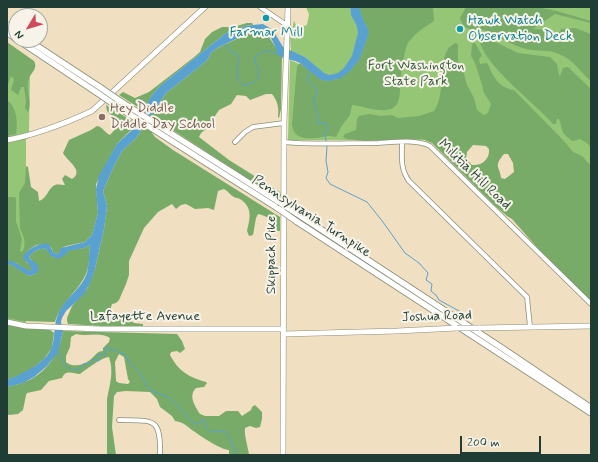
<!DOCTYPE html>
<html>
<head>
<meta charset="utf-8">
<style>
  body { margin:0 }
  #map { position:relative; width:598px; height:462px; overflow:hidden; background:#f1dfc1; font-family:Mynerve,sans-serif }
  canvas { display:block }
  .frame { position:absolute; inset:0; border:8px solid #1f3d34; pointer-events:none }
  .north { position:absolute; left:8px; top:8px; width:40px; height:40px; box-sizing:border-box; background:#f7f3e8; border:1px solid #a1aaa0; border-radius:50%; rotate:232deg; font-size:11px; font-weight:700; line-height:16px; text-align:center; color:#1f3d34 }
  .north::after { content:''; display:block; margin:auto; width:14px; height:18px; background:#d1495b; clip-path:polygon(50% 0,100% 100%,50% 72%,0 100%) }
  .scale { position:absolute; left:460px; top:436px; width:81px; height:18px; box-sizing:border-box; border:2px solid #1f3d34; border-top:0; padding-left:5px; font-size:12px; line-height:14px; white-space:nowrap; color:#1f3d34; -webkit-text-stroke:3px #f7f3e8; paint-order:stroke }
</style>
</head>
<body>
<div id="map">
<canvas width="598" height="462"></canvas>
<div class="frame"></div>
<div class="north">N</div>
<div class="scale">200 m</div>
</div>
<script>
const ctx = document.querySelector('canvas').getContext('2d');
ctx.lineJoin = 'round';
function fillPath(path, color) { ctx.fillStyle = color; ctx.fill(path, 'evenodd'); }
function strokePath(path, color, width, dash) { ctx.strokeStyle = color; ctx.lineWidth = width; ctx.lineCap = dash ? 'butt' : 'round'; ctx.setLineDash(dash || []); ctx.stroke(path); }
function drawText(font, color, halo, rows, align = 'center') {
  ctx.font = font + ' Mynerve,sans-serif'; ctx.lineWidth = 4; ctx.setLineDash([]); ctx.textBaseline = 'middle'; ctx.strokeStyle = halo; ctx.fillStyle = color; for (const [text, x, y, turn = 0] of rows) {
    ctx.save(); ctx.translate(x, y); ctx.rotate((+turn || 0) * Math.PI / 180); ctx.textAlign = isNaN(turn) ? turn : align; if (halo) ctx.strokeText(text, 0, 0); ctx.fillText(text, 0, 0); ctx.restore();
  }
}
fillPath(new Path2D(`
  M306 7H350L351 15 352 7H591V301L562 272 516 138 429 140H288L290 60 318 72H321L305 57 291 51 290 38 294 21 296 25 301 27 307 25 309 14Z
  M7 42 30 75 29 131 26 140V324L18 323 7 319Z`), '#95c676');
fillPath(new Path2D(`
  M359 7H433L434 21C425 27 412 35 407 45 405 49 402 69 401 75 399 85 403 105 391 109 377 113 365 106 352 105L350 115 341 127 336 137C334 137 332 136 330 136 328 135 325 137 323 137 310 139 293 141 292 124L297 66 300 63 321 80 329 81 337 79 350 71 359 60 368 36V29L362 17Z
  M466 7H520L524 8C536 3 577 17 591 21V23L555 14 533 29 548 30 555 35H558L561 29 575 28 591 34V81C580 72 573 59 559 54 549 49 537 52 526 49 511 45 498 36 484 30 480 29 473 31 469 29 465 28 461 22 460 18Z
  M247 23H252L253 25 246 26 226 33 160 86 152 95 144 111 119 95 123 92 135 98 149 92 193 58 200 52 205 39 212 32 222 27H233Z
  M259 31H264L267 34 282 57 281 109 279 118 278 117C279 109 278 101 272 94H266L250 100 246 96 237 95 231 104 219 110 215 116 213 124 201 133 199 137 229 160 280 192 281 195 280 198 270 193 159 121 152 133 155 137 173 150 280 217V231H275C270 220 271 217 258 214L256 218 253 235 249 236 247 231C250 219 253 207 240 199 236 197 238 199 234 197 230 195 228 191 224 189L218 191 214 210 208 208 195 209 186 204 181 205 176 209 172 204 158 212 144 228 129 261V275L126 284 119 300 116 303 112 304 108 316 111 319 125 317 134 323 143 324V327H118L68 324 67 321V318L72 306 87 289 95 269 104 229 107 206 103 191 114 166 122 151 136 138 143 128 166 93 204 63C208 60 209 57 211 53 216 47 251 32 259 31Z
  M483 36 518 53 550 57 557 64 559 75 560 76 563 68 568 67 591 89V148L587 143 580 139 573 141C559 132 564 131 559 119H557L556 124H553C535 103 483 65 479 39Z
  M7 42 34 61C38 68 32 72 29 78 25 89 33 102 28 112L25 108 26 101 24 87H21L18 95 11 90 14 79 11 76 7 87Z
  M455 43 458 44V62L462 67 467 85 474 98 477 110 484 115 488 113 491 104 483 91V88L475 63 471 56 472 44 475 43 482 55 479 59 480 64 487 63C490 67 490 71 493 75 497 83 505 89 514 90L564 141 573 152 582 156 591 166V301L541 252 512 219 507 216 493 204 432 143 422 139 365 141 347 139 343 137 345 134 356 130 357 119 359 116 369 114 381 116 392 115 398 118 419 116 434 111C446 94 438 64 448 49 450 46 453 45 455 43ZM473 145 486 146 489 149C490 159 482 166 472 165L466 159 467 152ZM504 154H508L513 163 514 172 505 179 501 178C500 166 493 167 504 154Z
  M7 100C17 107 18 123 16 134L7 136Z
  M106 105 137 124 117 144 96 184 98 213 92 235 85 242 66 246 60 249V252L57 254 53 252 51 247C38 242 34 245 25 254L26 262C30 264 33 266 32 271L29 272 17 263 7 261V197H15L16 199V221L22 239 20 251 22 252C27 246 24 236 20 229L19 193 25 183 26 167 27 166 28 167 31 187 38 192 39 201C47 199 48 188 55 185 58 184 62 185 65 185L62 179 65 175 72 179C85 171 67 161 63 153L69 140 91 130 97 126C103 127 105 133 110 135L119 125V122L107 111Z
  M90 245C89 255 90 266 85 276 77 292 60 304 55 322L22 321 7 318V266L8 265 10 264 29 276 35 274 32 260 29 258C31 252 39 248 46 249L53 257H55L70 250 84 248Z
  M7 324 29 329H49L54 333 52 348 44 359 28 372 7 380Z
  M63 331 177 334 182 341 185 349 180 353 177 351 171 352 170 355C178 371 190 378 206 382L207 383 204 387 196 388C188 396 195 406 200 414L205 416H219L226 411H238L242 416 251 410 252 407 255 405 262 412V419L260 427 256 428 250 426 245 428C244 436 248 447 249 455H229V450C220 449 202 437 195 432 187 427 186 423 175 421L172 416 160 407 157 399 150 392 126 391 117 392 114 396 112 427 116 455H107V399C110 384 114 371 109 357 102 357 87 369 80 374 73 374 66 369 62 378L49 381 41 390 27 393 26 395 23 410 18 414 9 415 7 414V387C12 385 17 385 22 383 46 375 59 354 63 331ZM76 334C87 337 100 331 110 338L109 342 103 348V351C97 351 95 356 90 360 84 365 72 368 66 362V356L70 347 71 337ZM119 354 124 357 128 379 130 382 128 384 119 383 116 381 115 362Z`), '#78ab67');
fillPath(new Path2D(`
  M350 7H359L362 17 368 29V36L359 60 350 71 341 78 329 81 321 80 300 63 295 61 283 58 277 54C278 50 274 45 272 40 270 36 267 32 263 31 256 29 216 47 211 53 209 57 208 60 204 63L166 93 143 128 136 138 122 151 114 166 103 191 107 206 104 229 95 269 90 283 84 294 66 311 62 318 61 322 63 331 58 352 47 366 34 377 23 383 7 387V380C22 374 50 362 53 343 55 332 54 321 60 310 67 297 82 288 87 273 89 264 89 255 90 245L84 248 68 251 64 256 58 259 51 256 46 249C39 248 31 252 29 258L37 264 39 270 35 274 29 276 10 264 7 266V261H12L30 271 32 269 29 264 24 260 23 256C30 248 38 243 49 244L53 252 57 254 60 252V249L61 248 85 242 92 235 98 213 96 189 99 176 117 144 133 129 152 95 160 86 226 33 246 26 253 25 263 24 273 30 283 47 305 57 324 73 329 75 338 73 344 68 352 56 358 33 357 26 351 15Z`), '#59a1d0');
strokePath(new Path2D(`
  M225 45 231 51 238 55C240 65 232 78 243 85 257 85 265 75 255 63V57C266 48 267 51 278 54
  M310 71 307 80 317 90 318 92 314 98 315 108 318 114V124L325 123 328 126 325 134 326 141
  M327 146 326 161 328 172 326 178 330 184 367 202 383 222 405 253 419 263 428 273 426 280 432 284 431 291 436 295 439 300 470 317
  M58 352C64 363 64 371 80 369L83 364 91 363 93 359 99 361 98 354 105 355 106 347H108L110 350 112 351 115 349 120 353H123C127 356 128 362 132 366 134 369 139 370 141 374 143 379 146 386 151 390 155 393 166 395 171 399L193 423 196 424 204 420 207 428 211 432 224 431 227 433 236 452 235 455`), '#59a1d0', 1);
const minor = new Path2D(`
  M260 7 288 26
  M235 142 245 132 253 127 284 123
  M284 142C315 145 347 143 378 143 394 142 416 139 430 146L591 304
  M402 142C402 156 400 169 409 181L527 297 530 327
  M119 420C153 421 161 416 160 455`);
const major = new Path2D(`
  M7 140C35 135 66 123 92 111L205 7
  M7 322 26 326 100 329H284
  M479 328 591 326
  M284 334 397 331 457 328
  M283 455 284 123 288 7`);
const highway = new Path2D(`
  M7 25 16 32
  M7 32 16 39
  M18 40 96 92
  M28 40 101 88
  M120 101 279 202
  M115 105 279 209
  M296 213 502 348 591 408
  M296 221 591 413`);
strokePath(minor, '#888e7a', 5.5);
strokePath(major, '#888e7a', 6);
strokePath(highway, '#888e7a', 7);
strokePath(minor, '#fff', 4);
strokePath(major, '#fff', 5);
strokePath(highway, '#fff', 5.5);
const majorBridge = new Path2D(`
  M457 328H479`);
const highwayBridge = new Path2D(`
  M101 88 120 101
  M96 92 115 105
  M279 202 296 213
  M279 209 296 221`);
strokePath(majorBridge, '#888e7a', 6, []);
strokePath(highwayBridge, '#888e7a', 7, []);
strokePath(majorBridge, '#fff', 5);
strokePath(highwayBridge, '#fff', 5.5);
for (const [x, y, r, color] of [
  [266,18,4,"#0f9aa8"],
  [460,29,4,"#0f9aa8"],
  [102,117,4,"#8d6e63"]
]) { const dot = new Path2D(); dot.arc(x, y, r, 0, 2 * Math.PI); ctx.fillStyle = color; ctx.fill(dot); strokePath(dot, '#f7f3e8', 1.5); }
drawText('14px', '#0d838f', '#f7f3e8', [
  ["Hawk Watch",468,21],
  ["Observation Deck",468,37],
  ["Farmar Mill",266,33,"center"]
], 'left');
drawText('14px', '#3c5f44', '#f7f3e8', [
  ["Fort Washington",416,66],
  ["State Park",416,82]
]);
drawText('14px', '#785e54', '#f7f3e8', [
  ["Hey Diddle",110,109],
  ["Diddle Day School",110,125]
], 'left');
drawText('14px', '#1f3d34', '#f7f3e8', [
  ["Militia Hill Road",474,175,44],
  ["Pennsylvania Turnpike",311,217,33],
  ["Skippack Pike",272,255,-90],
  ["Lafayette Avenue",145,317],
  ["Joshua Road",437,317,-2]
]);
</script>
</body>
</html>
